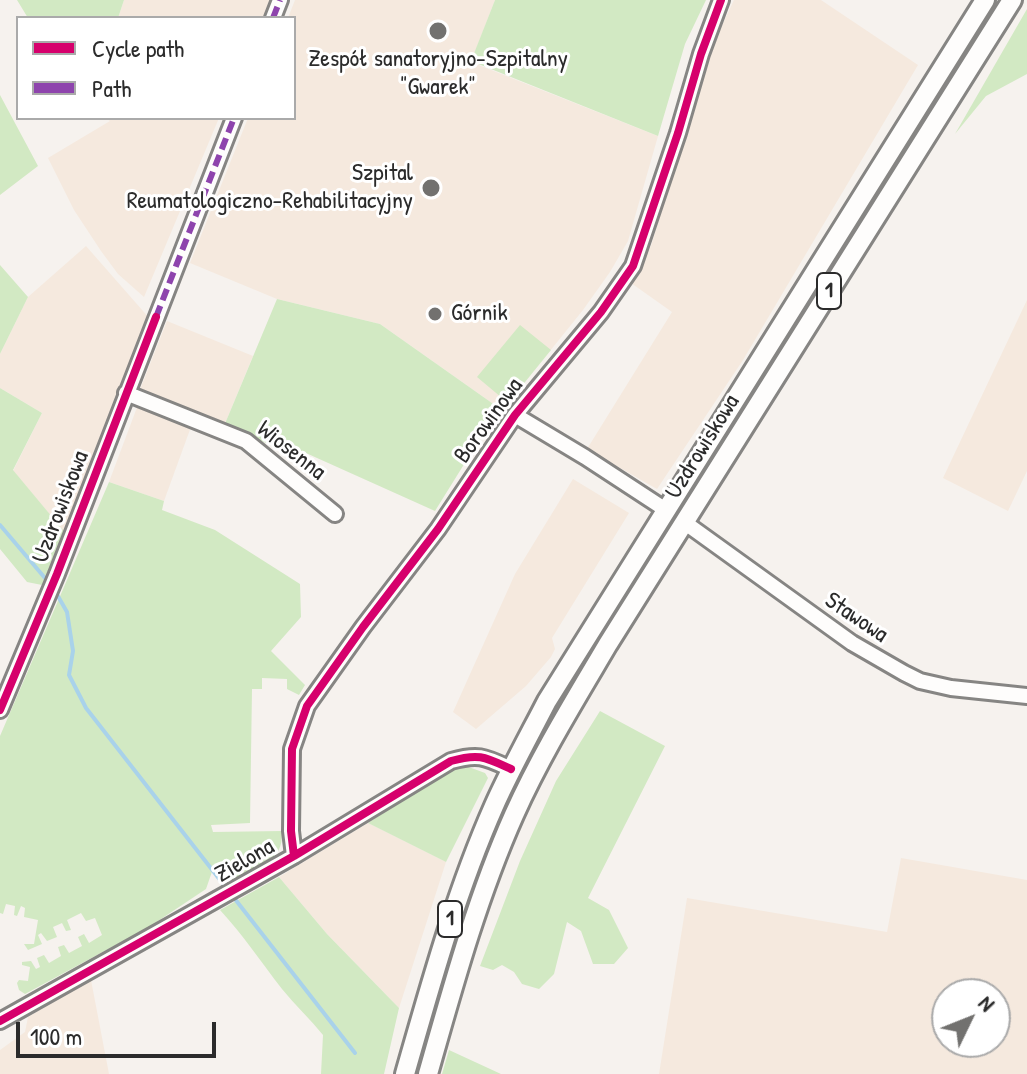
<!DOCTYPE html>
<html>
<head>
<meta charset="utf-8">
<style>
  body { margin:0 }
  #map { position:relative; width:1027px; height:1074px; overflow:hidden; background:#f6f2ee; font-family:"Patrick Hand",sans-serif }
  canvas { display:block }
  .legend { position:absolute; left:16px; top:16px; width:280px; height:104px; box-sizing:border-box; background:#fff; border:2px solid #aaa; margin:0; padding:10px 14px; list-style:none; font-size:24px; color:#2b2b2b }
  .legend li { display:flex; align-items:center; gap:16px; height:40px }
  .legend b { width:40px; border:2px solid #aaa }
  .north { position:absolute; left:931px; top:978px; width:80px; height:80px; box-sizing:border-box; background:#fff; border:2px solid #aaa; border-radius:50%; rotate:47deg; font-size:22px; font-weight:700; line-height:32px; text-align:center; color:#2b2b2b }
  .north::after { content:''; display:block; margin:auto; width:28px; height:36px; background:#72716f; clip-path:polygon(50% 0,100% 100%,50% 72%,0 100%) }
  .scale { position:absolute; left:16px; top:1022px; width:200px; height:36px; box-sizing:border-box; border:4px solid #2b2b2b; border-top:0; padding-left:10px; font-size:24px; line-height:28px; white-space:nowrap; color:#2b2b2b; -webkit-text-stroke:6px #fff; paint-order:stroke }
</style>
</head>
<body>
<div id="map">
<canvas width="1027" height="1074"></canvas>
<ul class="legend">
<li><b style="height:10px;background:#d6006c"></b>Cycle path</li>
<li><b style="height:10px;background:#8e44ad"></b>Path</li>
</ul>
<div class="north">N</div>
<div class="scale">100 m</div>
</div>
<script>
const ctx = document.querySelector('canvas').getContext('2d');
ctx.lineJoin = 'round';
function fillPath(path, color) { ctx.fillStyle = color; ctx.fill(path, 'evenodd'); }
function strokePath(path, color, width, dash) { ctx.strokeStyle = color; ctx.lineWidth = width; ctx.lineCap = dash ? 'butt' : 'round'; ctx.setLineDash(dash || []); ctx.stroke(path); }
function drawText(font, color, halo, rows, align = 'center') {
  ctx.font = font + ' "Patrick Hand",sans-serif'; ctx.lineWidth = 6; ctx.setLineDash([]); ctx.textBaseline = 'middle'; ctx.strokeStyle = halo; ctx.fillStyle = color; for (const [text, x, y, turn = 0] of rows) {
    ctx.save(); ctx.translate(x, y); ctx.rotate((+turn || 0) * Math.PI / 180); ctx.textAlign = isNaN(turn) ? turn : align; if (halo) ctx.strokeText(text, 0, 0); ctx.fillText(text, 0, 0); ctx.restore();
  }
}
fillPath(new Path2D(`
  M124 0H272L264 18H118Z
  M295 0H495L471 62 658 136 628 241 610 272 583 310 508 403 499 408 380 324 277 299 190 263 248 118H294V18H288Z
  M734 0H821L918 65 743 360 657 489 587 449 672 312 631 283 651 246 707 57Z
  M105 118H219L144 297 118 274 101 251 74 210 48 158 110 121Z
  M86 246 150 319 68 536 13 471 42 413 0 388V354L28 297Z
  M1027 300V471L1008 511 943 478Z
  M167 321 253 356 224 426 139 392Z
  M139 402 192 424 164 501 109 482Z
  M573 479 629 513 552 638 555 649 551 657 526 686 476 729 453 712 515 574Z
  M368 823 446 862 399 1008 327 934 279 877Z
  M901 858 1027 880V1074H659L687 898 887 932ZM947 994H995V1042H947Z
  M91 980 109 1074H0V1050L25 1032 28 1017Z`), '#f5e9de');
fillPath(new Path2D(`
  M17 0H124L118 18H28Z
  M495 0H706L685 44 658 136 471 61Z
  M1027 9V74L986 96 955 134Z
  M0 95 38 166 0 195Z
  M0 265 28 297 0 354Z
  M277 299 380 324 499 408 435 511 297 449H281L224 426Z
  M520 325 551 350 508 403 477 377Z
  M0 388 42 413 13 470 68 536 55 566 42 585 27 582 0 549Z
  M109 482 164 501 162 510 215 530 300 584 301 617 271 651 305 685 299 695 287 689V679L262 678V689H252L250 823 211 825 213 832 282 831C284 863 256 868 231 882L215 863 206 889 149 927 25 994 19 990 17 983 19 980 28 981 30 967 22 965V962L31 961 36 969 40 967 37 958 44 955 49 963 61 956 58 947 64 945 69 953 82 946 78 937 84 934 89 943 102 935 95 918 86 921 81 913 67 920 71 930 66 931 62 923 53 927 57 937 47 941 41 933 38 935 42 944 28 950 24 944H34L38 920 24 917 25 908 21 906 17 916 14 915 15 906 6 904 3 914 0 913V736Z
  M600 711 665 746 588 898 609 910 628 948 614 964H593L581 931 567 922 554 974 539 989 522 984 514 972 502 965 493 970 480 966 520 861 556 781Z
  M466 766 485 773 488 778 446 862 368 823 448 770Z
  M279 877 327 934 399 1008 384 1074H321L323 1035C310 1019 295 1005 282 989 261 962 243 935 220 910Z
  M449 1050 501 1074H442Z`), '#d2e9c3');
strokePath(new Path2D(`
  M0 525 50 584
  M55 591 67 612 73 651 69 675 86 708 355 1053`), '#a9d2ea', 4);
const minor = new Path2D(`
  M273 18 280 0
  M126 393 246 441 335 514
  M515 415 585 457 666 510
  M684 522 852 643 904 673 920 681 951 688 1027 696
  M0 710 57 574 234 118
  M294 856 291 831 292 749 307 706 363 627 438 529 515 415 601 312 633 266 678 133 701 54 721 0
  M0 1021 294 856 451 761C479 753 485 757 511 769`);
const major = new Path2D(`
  M405 1074C431 983 456 892 494 806 510 770 529 736 547 701L985 0
  M428 1074C453 986 477 898 514 815 541 755 575 700 608 644L1012 0`);
strokePath(minor, '#868583', 20);
strokePath(major, '#868583', 24);
strokePath(minor, '#fefdfc', 14);
strokePath(major, '#fefdfc', 18);
strokePath(new Path2D(`
  M273 18 280 0
  M156 317 234 118`), '#8e44ad', 6, [12, 6]);
strokePath(new Path2D(`
  M0 710 57 574 156 317
  M294 856 291 831 292 749 307 706 363 627 438 529 515 415 601 312 633 266 678 133 701 54 721 0
  M0 1021 294 856 451 761C479 753 485 757 511 769`), '#d6006c', 8);
for (const [x, y, r, color] of [
  [438,31,10,"#72716f"],
  [431,188,10,"#72716f"],
  [435,314,8,"#72716f"]
]) { const dot = new Path2D(); dot.arc(x, y, r, 0, 2 * Math.PI); ctx.fillStyle = color; ctx.fill(dot); strokePath(dot, '#fff', 3); }
for (const [x, y, w] of [
  [829,291,24],
  [450,919,24]
]) { const box = new Path2D(); box.roundRect(x - w / 2, y - 18, w, 36, 6); ctx.fillStyle = '#fff'; ctx.fill(box); strokePath(box, '#2b2b2b', 2); }
drawText('bold 22px', '#2b2b2b', null, [
  ["1",829,291],
  ["1",450,919]
]);
drawText('24px', '#2b2b2b', '#fff', [
  ["Zespół sanatoryjno-Szpitalny",438,60],
  ["\"Gwarek\"",438,88],
  ["Szpital",413,174,"right"],
  ["Reumatologiczno-Rehabilitacyjny",413,202,"right"],
  ["Górnik",451,314,"left"]
]);
drawText('24px', '#2b2b2b', '#fff', [
  ["Borowinowa",489,421,-54],
  ["Uzdrowiskowa",703,447,-58],
  ["Wiosenna",291,451,38],
  ["Uzdrowiskowa",61,507,-69],
  ["Stawowa",856,618,34],
  ["Zielona",245,861,-30]
]);
</script>
</body>
</html>
